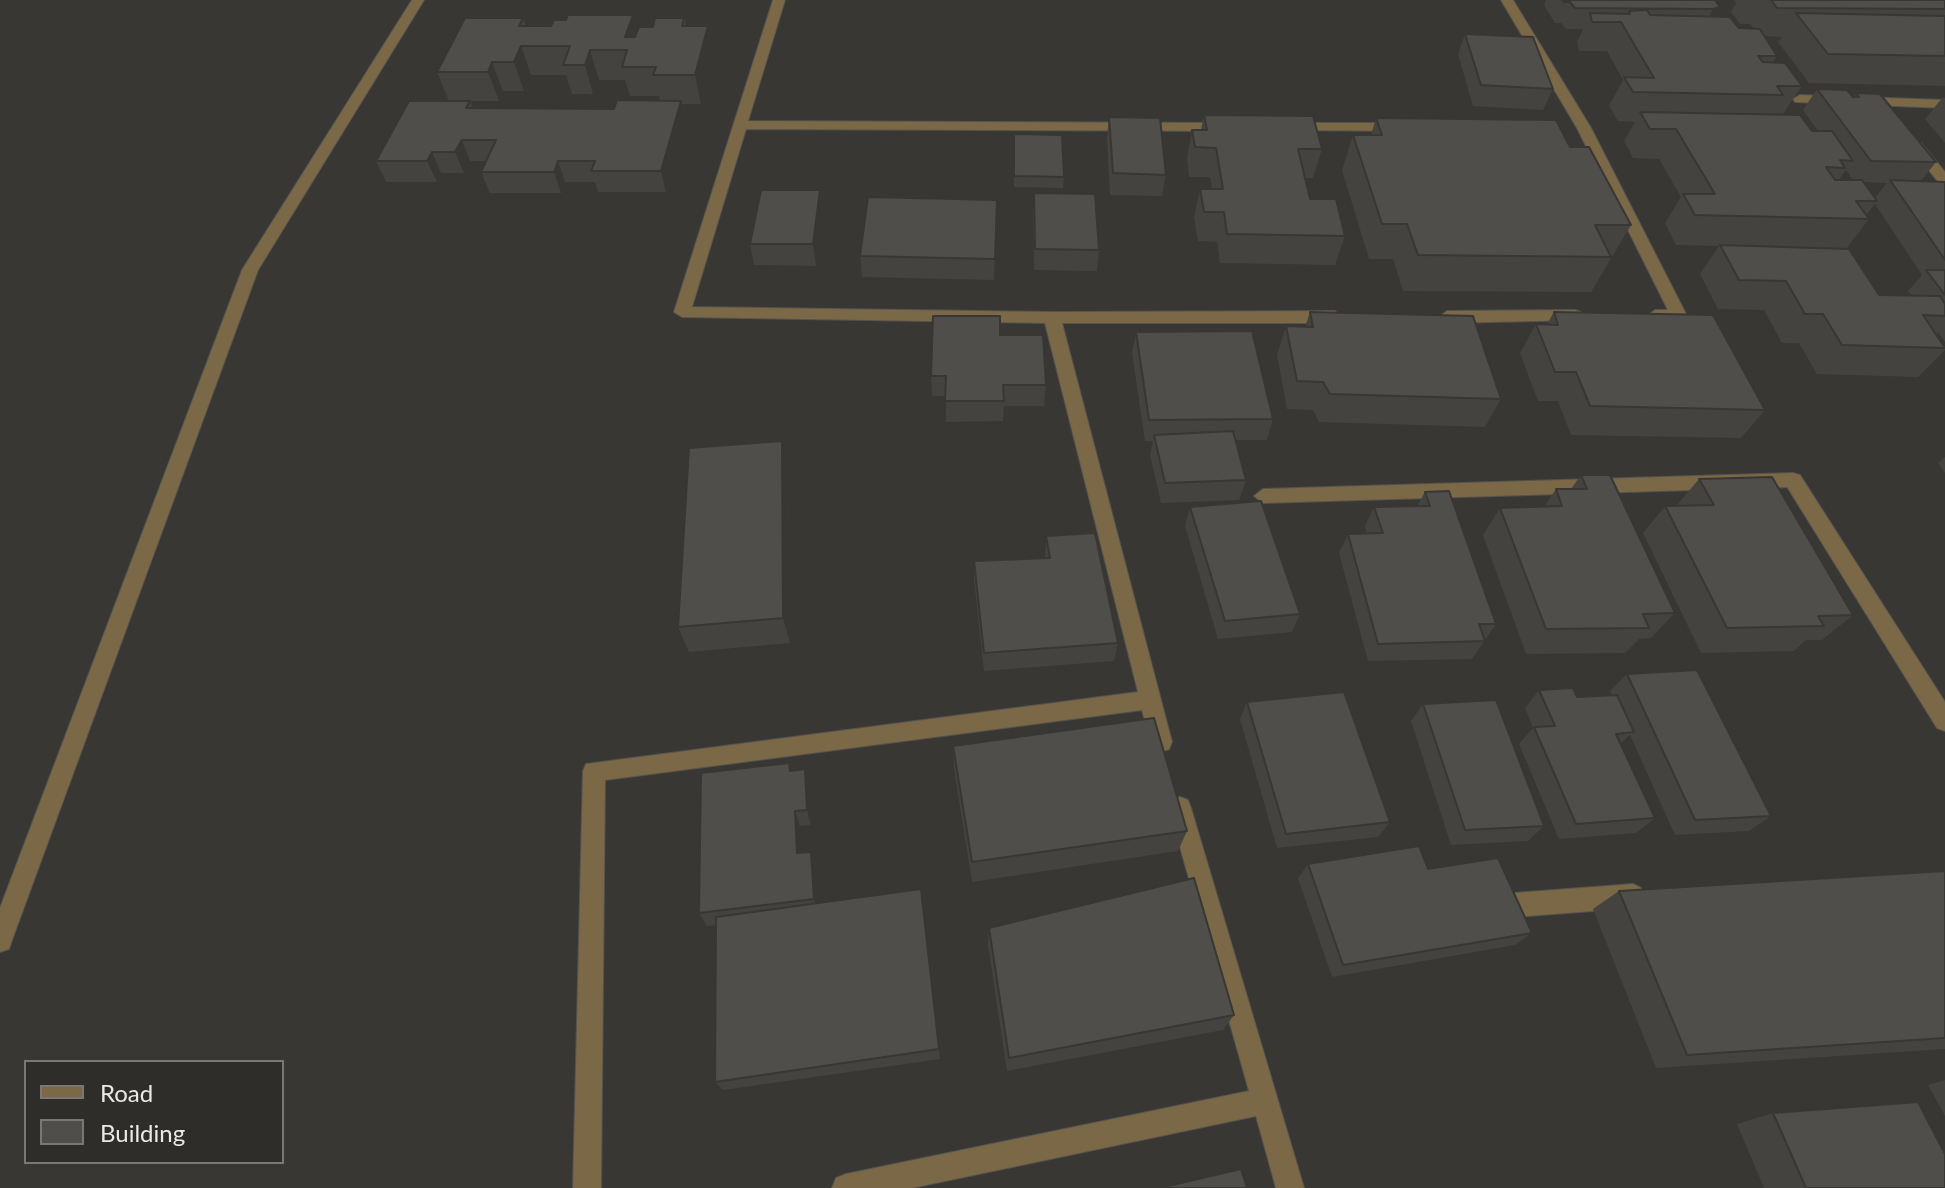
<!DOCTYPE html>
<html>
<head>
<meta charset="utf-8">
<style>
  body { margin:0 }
  #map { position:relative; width:1945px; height:1188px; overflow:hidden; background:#383733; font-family:Lato,sans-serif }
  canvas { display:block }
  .legend { position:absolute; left:24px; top:1060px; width:260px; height:104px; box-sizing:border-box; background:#2e2d29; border:2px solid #797875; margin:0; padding:10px 14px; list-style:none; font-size:24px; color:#eae9e7 }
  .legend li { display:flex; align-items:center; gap:16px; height:40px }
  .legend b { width:40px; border:2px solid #797875 }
</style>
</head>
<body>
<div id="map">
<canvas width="1945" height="1188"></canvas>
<ul class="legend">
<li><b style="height:10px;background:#7a6846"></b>Road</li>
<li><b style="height:22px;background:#504e4b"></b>Building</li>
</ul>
</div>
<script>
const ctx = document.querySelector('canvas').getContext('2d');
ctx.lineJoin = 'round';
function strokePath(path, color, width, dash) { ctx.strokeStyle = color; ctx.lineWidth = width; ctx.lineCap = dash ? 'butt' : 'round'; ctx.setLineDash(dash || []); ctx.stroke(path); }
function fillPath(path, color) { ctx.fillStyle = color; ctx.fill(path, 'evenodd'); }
const service = new Path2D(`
  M1793 473 1802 480 1793 487 1263 503 1254 496 1263 489Z`);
const minor = new Path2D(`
  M412 0H424L258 270 12 940 9 949 0 952V908L242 270Z
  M773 0H785L748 121 1229 123 1236 127 1229 131 746 129 692 307 1052 312 1335 311 1343 317 1335 323H1062L1172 742 1169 749 1161 752 1153 749 1142 710 605 780 601 1188H573L583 771 586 764 1138 692 1045 323 682 317 674 312Z
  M1501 0H1513L1591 128 1687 316 1685 320 1655 322 1647 316 1655 310H1668L1577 128Z
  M1800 95 1945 100V108L1795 102 1793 99Z
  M1289 123H1401L1408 127 1401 131 1284 130 1282 127Z
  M1916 142 1921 143 1945 172V185L1940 184 1909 146Z
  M1575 310 1581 312 1583 316 1581 320 1447 323 1439 317 1447 311Z
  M1793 473 1800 475 1945 702V731L1937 728 1786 485 1784 480Z
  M1180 797 1188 800 1191 808 1304 1188H1276L1256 1116 912 1188H832L836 1178 846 1174 1249 1091 1169 808 1172 800Z
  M1633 884 1641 888 1645 896 1641 904 1633 908 1501 918 1493 914 1489 906 1493 898 1501 894Z`);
strokePath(service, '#545350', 2);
strokePath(minor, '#545350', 2);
fillPath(service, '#7a6846');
fillPath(minor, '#7a6846');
fillPath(new Path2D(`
  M1546 0H1715V17L1739 28 1754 29 1750 24H1740L1731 12 1736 3 1734 0H1945V86L1809 83 1778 42 1782 37 1765 36 1777 56 1773 62 1802 86 1783 114 1812 131H1818L1803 110 1817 89 1854 97 1856 93 1936 162 1921 181 1945 182V342L1938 332 1936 334 1945 347V350L1918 377 1817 374 1799 343H1782L1764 310 1718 309 1700 274 1719 246 1676 245 1665 223 1681 197 1659 159 1633 158 1624 141 1635 122 1618 121 1609 106 1623 80 1607 51H1579L1577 42 1583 29H1566L1561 23H1555L1544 5ZM1846 170 1853 180H1839ZM1864 182 1887 183 1875 198ZM1875 204 1922 275 1908 291 1911 295H1879L1846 249 1869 219 1866 215Z
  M633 15 637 32 684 18 686 26H708L714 55 701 104H682L686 122 666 192H598L595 182H565L561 193H490L481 172 486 161H470L464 173H441L437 182H386L376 161 470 101 473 108 614 109 660 101 659 96H630L625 80H599L593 94H572L566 75H531L524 91H503L499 101H449L437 72 523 18 526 26H551L566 20Z
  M1465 34 1553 89 1543 110 1473 106 1458 54Z
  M1942 98H1945V143L1925 119Z
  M1204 115 1322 149 1313 178H1305L1310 199 1345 236 1335 265 1220 263 1217 242 1198 241 1194 218 1200 189H1212L1210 177H1189L1187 159 1192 130H1201Z
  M1109 117 1166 175 1162 196 1110 195 1107 138Z
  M1376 118 1570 147 1631 225 1591 292 1403 291 1393 259H1369L1342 170 1353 135H1371Z
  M1014 134 1064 177 1063 188 1014 187Z
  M820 190 823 211 816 266 754 265 750 244Z
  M1034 193 1099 250 1097 271 1034 270 1033 214Z
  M997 200 994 280 862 277 860 256Z
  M1310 312 1501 399 1485 427 1319 422 1313 410 1287 409 1277 355 1286 326 1305 327Z
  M1554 312 1765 410 1741 438 1571 435 1558 401H1538L1520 353 1536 324H1547Z
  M1136 332 1273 419 1267 440H1235L1246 480 1239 500 1161 503 1150 455 1153 441H1145L1132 353Z
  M1000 335 1046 385 1044 406H1004L1003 421 946 422V396H932L931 376Z
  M782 441 788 469 790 643 689 652 678 627Z
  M1945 457V473L1938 463Z
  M1581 475 1675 613 1651 638 1639 639 1625 653 1526 654 1483 535 1500 508 1544 507 1556 489H1571Z
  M1699 479 1853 615 1822 640H1806L1794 651 1701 653 1643 533 1665 506 1677 505Z
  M1425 492 1496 624 1472 659 1368 661 1339 553 1348 534H1367L1365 526 1374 507 1417 506Z
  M1190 507 1300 614 1292 632 1218 639 1185 526Z
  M1046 536 1118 643 1114 661 984 671 974 580V561L1045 558Z
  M1627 674 1771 816 1749 831 1675 835 1630 735 1620 744 1655 818 1636 833 1559 839 1519 744 1533 728 1525 708 1539 690 1577 697 1612 695 1610 691Z
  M1247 702 1390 822 1378 837 1277 848 1240 719Z
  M1423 704 1544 826 1528 841 1451 845 1411 721Z
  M953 746 1187 831 1178 851 972 882 954 769Z
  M792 771 809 785 811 825 800 826 801 852H811L816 866 818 903 921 889 940 1059 723 1090 715 1082 716 925 707 926 699 913Z
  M1308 864 1532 933 1515 945 1332 977 1298 878Z
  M1945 871V1049L1656 1068 1593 909 1619 891Z
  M989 928 1234 1015 1223 1030 1007 1071 988 945Z
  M1945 1080V1116L1928 1085Z
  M1773 1113 1945 1188H1764L1737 1124Z`), '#454340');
fillPath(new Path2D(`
  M1720 7 1709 28 1702 30 1713 9Z
  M633 15 640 44 625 37Z
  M708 26 714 55 701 104 695 75Z
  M521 46 531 75 524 91 514 62Z
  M590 50 599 80 593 94 585 65Z
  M492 62 503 91 499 101 488 72Z
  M681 101 686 122 666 192 661 171Z
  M462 140 470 161 464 173 455 152Z
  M432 152 441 173 437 182 427 161Z
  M558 161 565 182 561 193 554 172Z
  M820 190 823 211 816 266 813 244Z
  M782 441 788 469 790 643 783 618Z
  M805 769 809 785 811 825 807 810Z
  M795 811 800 826 802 867 797 853Z
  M811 852 816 866 819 913 814 899Z`), '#383734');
const building = new Path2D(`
  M1562 0H1715L1720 7 1713 9 1575 8 1570 2H1564Z
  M1771 0H1945V9L1777 8Z
  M1647 10 1650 15 1730 17 1739 28 1760 29 1777 56H1758L1763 62 1785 63 1802 86H1777L1783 95 1633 92 1624 77 1654 78 1621 22H1592L1590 13 1630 14 1629 11Z
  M1796 13 1945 16V56L1828 54Z
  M568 15H633L625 37H635L639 27H653L655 18H684L682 26H708L695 75H653L656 67H622L627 50H590L585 65H563L570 46H521L514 62H492L488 72H437L465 18H523L519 26H551L554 20H566Z
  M1465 34 1533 37 1553 89 1481 85Z
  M1817 89 1847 90 1853 97H1859L1856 93 1880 94 1936 162 1871 161Z
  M617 100 681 101 661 171H591L595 161H558L554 172H481L496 140H462L455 152H432L427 161H376L409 101H470L466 108 614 109Z
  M1640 112 1800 115 1812 131H1832L1853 161 1840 160 1845 168 1826 167 1835 180H1862L1877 201H1856L1869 219 1695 215 1683 194H1715L1676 129H1650Z
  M1204 115 1313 116 1322 149H1298L1310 199H1336L1345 236 1227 234 1224 212H1204L1200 189H1223L1216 148 1195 147 1192 130H1207Z
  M1109 117 1160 118 1166 175 1113 173Z
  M1376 118 1556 120 1570 147H1589L1631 225H1595L1611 257 1418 255 1407 224H1382L1353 135H1382Z
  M1014 134 1062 135 1064 177 1014 176Z
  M1890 180 1945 182V260Z
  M761 190H820L813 244H750Z
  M1034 193 1095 194 1099 250 1035 249Z
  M868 197 997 200 995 259 860 256Z
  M1720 245 1849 249 1879 295 1940 296 1945 304V316L1923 315 1945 348 1842 345 1823 314H1805L1786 281 1739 280Z
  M1926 270H1945V295Z
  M1310 312 1473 316 1501 399 1330 394 1323 382 1297 381 1286 326 1313 327Z
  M1554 312 1713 315 1765 410 1590 406 1576 372H1555L1536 324 1558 325Z
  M933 316H1000V335H1043L1046 385H1003L1004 401H945L946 376H931Z
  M1252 331 1273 419 1149 420 1136 332Z
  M1233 431 1246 480 1165 483 1154 435Z
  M782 441 783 618 678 627 689 448Z
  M1581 475H1610L1675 613 1643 614 1649 628 1546 629 1500 508 1562 506 1556 489H1587Z
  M1772 477 1853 615 1818 616 1824 626 1727 628 1665 506 1714 505 1699 479Z
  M1449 491 1496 624H1479L1485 641 1378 644 1348 534 1383 533 1374 507 1430 506 1425 492Z
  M1261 501 1300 614 1225 621 1190 507Z
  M1095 533 1118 643 984 653 974 561 1050 558 1046 536Z
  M1697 670 1771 816 1695 820 1627 674Z
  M1573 688 1577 697 1617 695 1634 732 1616 734 1655 818 1576 824 1534 727 1555 726 1539 690Z
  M1344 692 1390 822 1286 834 1247 702Z
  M1496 700 1544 826 1465 830 1423 704Z
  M1154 718 1187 831 972 862 953 746Z
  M789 763 790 771 805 769 807 810 795 811 797 853 811 852 814 899 699 913 701 773Z
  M1419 846 1428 869 1498 858 1532 933 1343 965 1308 864Z
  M1945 871V1038L1687 1055 1619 891Z
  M1194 878 1234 1015 1009 1058 989 928Z
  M921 889 939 1049 715 1082 716 917Z
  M1918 1102 1945 1154V1188H1806L1773 1113Z
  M1241 1169 1247 1188H1160Z`);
fillPath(building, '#504e4b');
strokePath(building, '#383734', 2);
</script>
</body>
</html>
